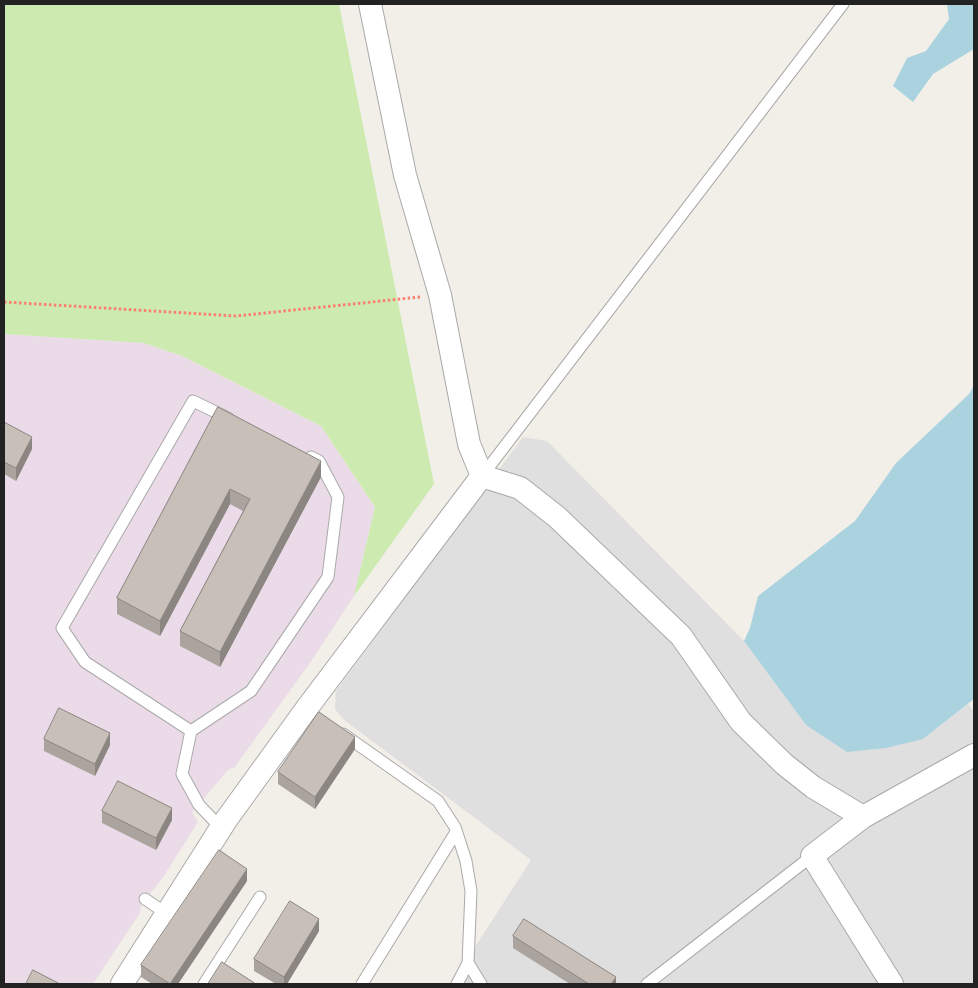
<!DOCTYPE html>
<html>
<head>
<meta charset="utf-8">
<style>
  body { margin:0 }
  #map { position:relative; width:978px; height:988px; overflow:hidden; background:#f2efe9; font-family:Montserrat,sans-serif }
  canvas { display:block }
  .frame { position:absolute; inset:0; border:5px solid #222; pointer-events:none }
</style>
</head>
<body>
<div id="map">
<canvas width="978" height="988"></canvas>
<div class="frame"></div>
</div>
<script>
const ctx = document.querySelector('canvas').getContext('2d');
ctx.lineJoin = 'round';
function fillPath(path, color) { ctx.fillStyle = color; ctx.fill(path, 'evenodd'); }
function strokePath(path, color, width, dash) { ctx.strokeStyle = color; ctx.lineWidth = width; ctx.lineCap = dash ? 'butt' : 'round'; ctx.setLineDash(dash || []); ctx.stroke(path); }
fillPath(new Path2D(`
  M523 437 547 441 744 641 806 725 923 739 968 704 974 711V984H451L531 860 344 720 335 709 336 691Z`), '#e0dfdf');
fillPath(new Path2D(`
  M4 334 144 343 182 356 321 426 375 507 354 596 310 663 234 768 229 769 192 812 198 822 162 879 141 905 140 913 93 984H4Z`), '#ebdbe8');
fillPath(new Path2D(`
  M4 4H339L434 484 354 596 375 507 321 426 182 356 144 343 4 334Z`), '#cdebb0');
fillPath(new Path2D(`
  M947 4H974V49L933 74 913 102 893 86 907 58 926 51 949 19Z
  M974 385V699L923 739 886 748 847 752 806 725 744 641 750 628 758 596 855 521 896 463 969 394Z`), '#aad3df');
const lane = new Path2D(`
  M482 476 843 4
  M191 731 85 662 62 628 193 401 228 418
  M343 734 438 801 455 827 466 861 471 891 468 963 481 984
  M221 828 199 805 182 774 191 731 251 691 328 577 338 497 319 461 311 457
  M145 899 167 914
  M204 984 260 897
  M362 984 456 832
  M457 984 468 963
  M647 984 812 856`);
const street = new Path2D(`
  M370 4 405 175 440 295 469 444 482 476
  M482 476 520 488 557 517 681 636 741 722 784 764 813 787 863 817 974 755
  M863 817 812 856 892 984
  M122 984 226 820 307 708 482 476`);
strokePath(lane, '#a9a9a9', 13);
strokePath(street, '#a9a9a9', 24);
strokePath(new Path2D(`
  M4 302 236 316 420 297`), '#fa8072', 3, [2.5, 2.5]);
strokePath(lane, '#fff', 11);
strokePath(street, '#fff', 22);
fillPath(new Path2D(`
  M218 407 321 477 220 667 180 646V631L243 511 230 504 160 636 117 614V598Z
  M4 422 32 449 16 481 4 474Z
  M44 739 110 745 95 776 44 751Z
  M355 749 315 809 278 784V772Z
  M102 811 172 820 156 850 102 823Z
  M247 881 178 984H152L141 977V965Z
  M319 931 287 984H276L254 971V959Z
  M513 936 616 984H570L513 948Z`), '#aba49e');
fillPath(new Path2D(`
  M32 437V449L16 481V468Z
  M321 461V477L220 667V652Z
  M230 489V504L160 636V621Z
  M110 733V745L95 776V764Z
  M355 737V749L315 809V797Z
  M172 808V820L156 850V838Z
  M247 869V881L178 984H170Z
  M319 919V931L287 984H284V977Z
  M616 977V984H611Z`), '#8b8681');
const building = new Path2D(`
  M218 407 321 461 220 652 180 631 250 499 230 489 160 621 117 598Z
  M4 422 32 437 16 468 4 462Z
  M59 708 110 733 95 764 44 739Z
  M319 712 355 737 315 797 278 772Z
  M118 781 172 808 156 838 102 811Z
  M219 850 247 869 170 984 141 965Z
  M290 901 319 919 284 977 254 959Z
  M524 919 616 977 611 984H589L513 936Z
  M222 962 256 984H208Z
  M33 970 60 984H26Z`);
fillPath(building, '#c7bfb8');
strokePath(building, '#8b8681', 1);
</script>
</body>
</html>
